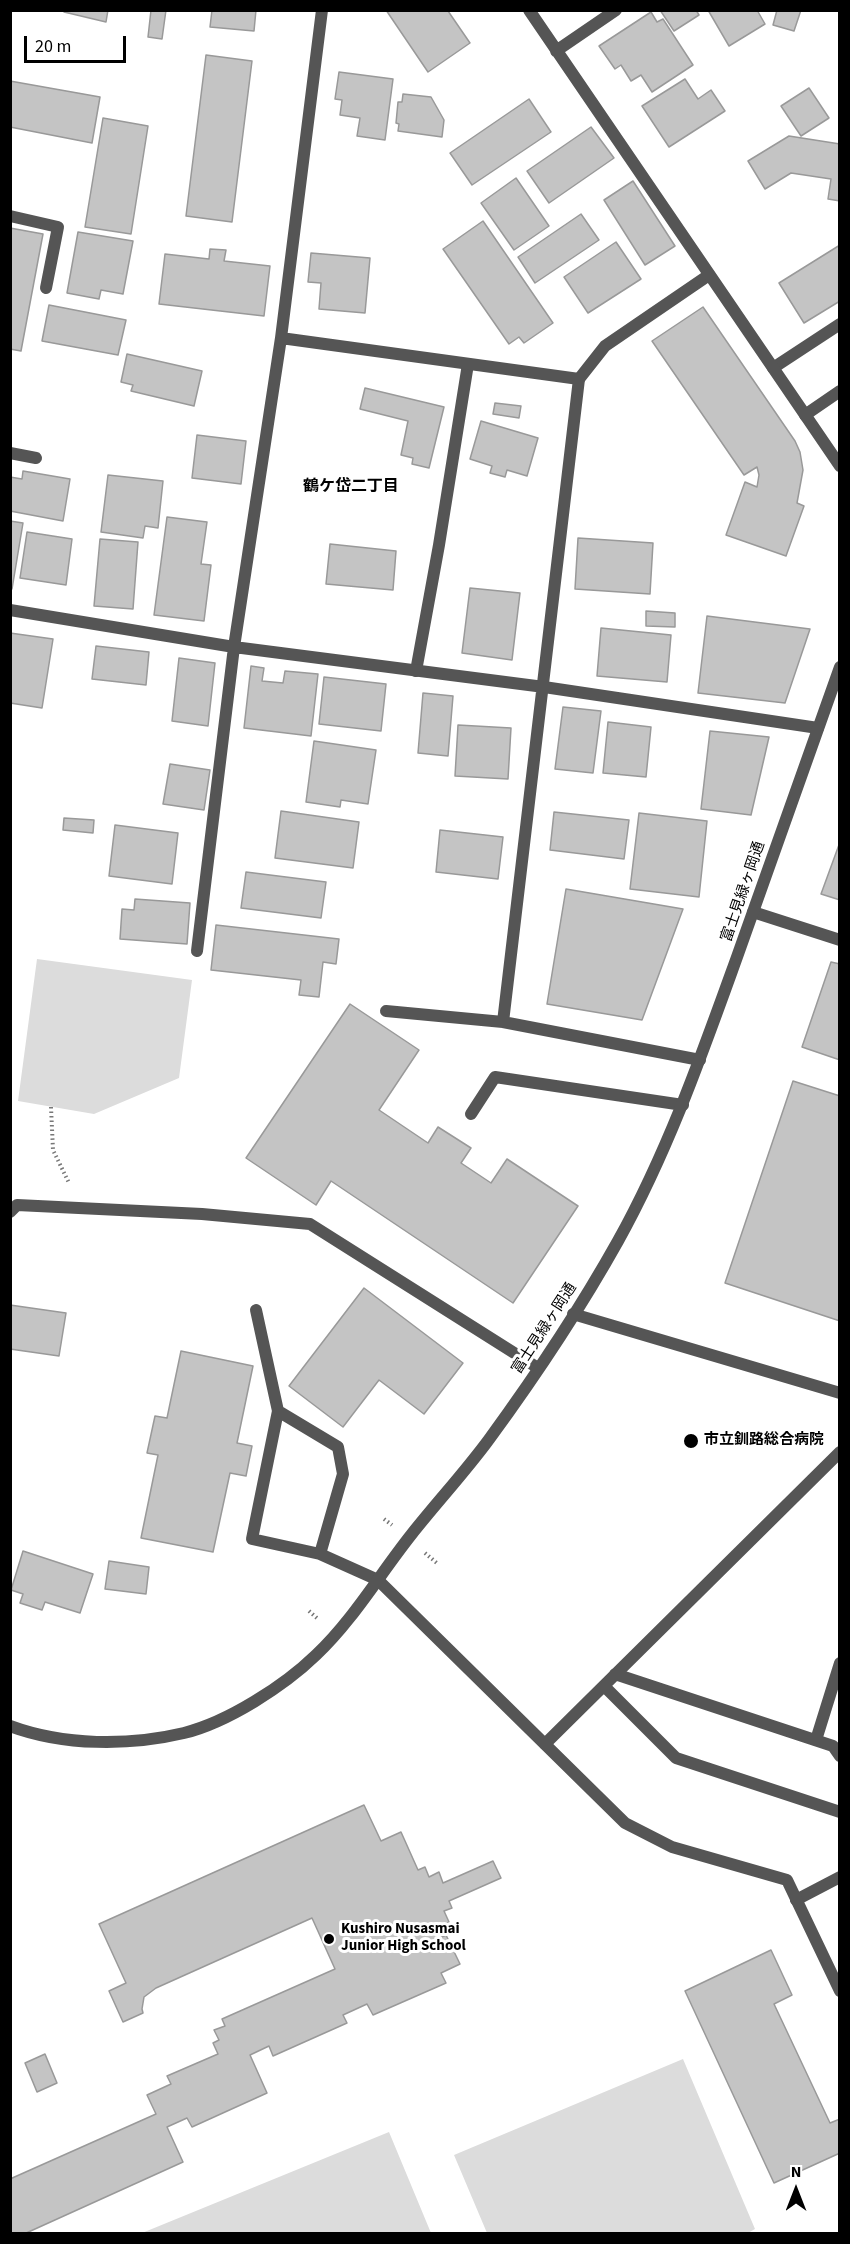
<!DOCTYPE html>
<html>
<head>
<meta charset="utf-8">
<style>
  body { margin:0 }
  #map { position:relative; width:850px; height:2244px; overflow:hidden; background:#fff; font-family:"Source Sans 3",sans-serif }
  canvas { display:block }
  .frame { position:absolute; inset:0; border:12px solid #000; pointer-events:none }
  .north { position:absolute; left:766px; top:2160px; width:60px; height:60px; -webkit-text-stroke:4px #fff; paint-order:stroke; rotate:0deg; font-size:16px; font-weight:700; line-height:24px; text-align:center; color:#000 }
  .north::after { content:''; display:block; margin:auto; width:21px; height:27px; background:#000; clip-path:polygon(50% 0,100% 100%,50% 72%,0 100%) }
  .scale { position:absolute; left:24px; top:36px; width:102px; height:27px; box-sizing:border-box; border:3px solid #000; border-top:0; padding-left:8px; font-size:18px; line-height:21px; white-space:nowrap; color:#000; -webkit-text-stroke:4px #fff; paint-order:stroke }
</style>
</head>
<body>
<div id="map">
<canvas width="850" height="2244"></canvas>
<div class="frame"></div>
<div class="north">N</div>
<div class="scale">20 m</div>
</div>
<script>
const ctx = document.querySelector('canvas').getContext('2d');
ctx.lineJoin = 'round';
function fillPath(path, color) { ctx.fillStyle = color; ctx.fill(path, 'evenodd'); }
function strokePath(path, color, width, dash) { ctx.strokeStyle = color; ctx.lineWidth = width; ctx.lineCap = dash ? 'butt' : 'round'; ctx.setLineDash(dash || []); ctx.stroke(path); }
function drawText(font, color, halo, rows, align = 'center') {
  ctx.font = font + ' "Source Sans 3","Noto Sans JP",sans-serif'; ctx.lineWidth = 6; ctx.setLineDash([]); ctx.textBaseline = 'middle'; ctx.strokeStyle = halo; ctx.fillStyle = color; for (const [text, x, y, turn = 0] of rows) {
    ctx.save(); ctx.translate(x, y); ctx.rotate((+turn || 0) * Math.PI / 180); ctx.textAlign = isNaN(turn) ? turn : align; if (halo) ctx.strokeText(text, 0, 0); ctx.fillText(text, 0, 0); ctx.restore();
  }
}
fillPath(new Path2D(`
  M37 959 192 980 179 1078 94 1114 18 1101Z
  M683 2059 755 2229 746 2234 487 2233 454 2155Z
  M389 2132 431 2233H142Z`), '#dcdcdc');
const building = new Path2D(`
  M64 10H108L106 22 64 12Z
  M151 10H166L162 39 148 37Z
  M212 10H256L254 31 210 27Z
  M386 10H449L448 11 470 43 428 72Z
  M660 10H696L699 15 674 31Z
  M708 10H757L765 24 729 46Z
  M777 10H801L794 31 773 25Z
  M651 12 657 22 663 19 693 65 652 92 641 75 631 81 621 65 615 69 599 46Z
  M206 55 252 61 232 222 186 216Z
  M339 72 393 79 385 140 357 136 360 118 340 115 342 100 335 99Z
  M685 79 698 99 711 90 725 111 669 147 642 106Z
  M10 81 100 97 92 143 10 127Z
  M809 88 829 118 801 136 781 106Z
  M403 94 431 97 444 120 442 137 398 131 399 124 396 123 398 102H402Z
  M529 99 551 132 472 185 450 153Z
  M103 118 148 126 131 234 85 227Z
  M591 127 614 158 549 203 527 171Z
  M789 136 840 144V201L828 199 831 179 791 173 765 189 748 161Z
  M516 178 549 226 514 250 481 203Z
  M633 181 675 246 645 265 604 200Z
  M581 214 599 240 535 283 518 257Z
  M483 221 553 323 524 343 519 337 509 344 443 249Z
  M10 228 43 234 21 351 10 349Z
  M78 232 133 241 123 294 101 290 99 299 67 293Z
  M616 242 641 279 588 313 564 277Z
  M840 245V301L804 323 779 283Z
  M210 249 226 250 224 261 270 266 264 316 159 304 165 254 209 259Z
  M311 253 370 258 365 313 319 309 321 283 308 282Z
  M49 305 126 320 118 355 42 341Z
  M703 307 795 441 800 452 803 470 797 503 804 506 786 556 726 535 745 482 757 487 759 475 757 467 744 475 652 341Z
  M127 354 202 371 194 406 131 391 133 385 121 382Z
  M365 388 444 407 429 468 412 464 413 458 401 455 408 421 360 409Z
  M495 403 521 406 519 418 493 414Z
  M481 421 538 438 527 476 507 470 505 477 490 473 492 466 470 459Z
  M197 435 246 441 241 484 192 478Z
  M23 471 70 479 63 521 10 511V477L22 479Z
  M108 475 163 481 158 528 145 526 143 538 101 532Z
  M167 517 207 522 201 564 211 565 204 621 154 615Z
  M10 521 23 523 12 589 10 588Z
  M27 532 72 539 66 585 20 578Z
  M578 538 653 543 650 594 575 589Z
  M100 539 138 542 133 609 94 606Z
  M330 544 396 551 393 590 326 584Z
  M470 588 520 593 512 660 462 653Z
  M646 611 675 613V627L646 626Z
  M707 616 810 629 785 703 698 693Z
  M601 628 671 635 667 682 597 676Z
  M10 633 53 639 42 708 10 703Z
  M96 646 149 652 146 685 92 679Z
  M179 658 215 663 208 726 172 721Z
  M251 666 264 668 262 681 283 683 285 671 318 674 311 736 244 728Z
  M324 677 386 684 381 731 319 724Z
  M423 693 453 696 448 756 418 753Z
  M563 707 601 711 593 773 555 769Z
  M608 722 651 727 646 777 603 773Z
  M458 725 511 728 508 779 455 776Z
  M710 731 769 737 751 815 701 809Z
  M314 741 376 750 368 804 341 800 340 807 306 802Z
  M170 764 210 770 204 810 163 804Z
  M281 811 359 822 353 868 275 858Z
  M554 812 629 820 624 859 550 850Z
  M639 813 707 821 699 897 630 889Z
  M64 818 94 820 93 833 63 830Z
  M115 825 178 833 172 884 109 876Z
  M440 830 503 837 498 879 436 872Z
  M840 842V900L821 894Z
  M246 872 326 882 321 918 241 908Z
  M566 889 683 909 642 1020 547 1004Z
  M135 899 190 903 187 944 120 939 122 909 134 910Z
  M216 925 339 939 336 964 323 962 319 997 299 995 301 980 211 970Z
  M831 962 840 964V1060L802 1047Z
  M350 1004 419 1050 379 1110 428 1143 438 1127 471 1148 461 1163 491 1183 507 1159 578 1206 513 1303 331 1181 316 1205 246 1158Z
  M793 1081 840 1096V1321L725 1283Z
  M364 1288 463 1363 424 1414 379 1380 343 1427 289 1386Z
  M10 1305 66 1313 59 1356 10 1349Z
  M181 1351 253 1366 237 1443 252 1446 246 1476 230 1473 213 1552 141 1538 158 1455 147 1453 155 1416 167 1418Z
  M23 1551 93 1574 80 1613 45 1602 42 1610 20 1603 23 1594 11 1590Z
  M109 1561 149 1567 146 1594 105 1589Z
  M364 1805 381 1841 401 1832 418 1870 425 1867 429 1877 439 1872 443 1883 493 1861 501 1878 449 1901 452 1908 444 1911 449 1922 438 1928 442 1937 446 1935 460 1964 441 1973 446 1983 373 2015 367 2004 343 2015 347 2023 273 2056 269 2046 250 2055 267 2093 192 2127 187 2118 167 2127 183 2162 24 2234H10V2179L156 2114 147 2095 171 2084 167 2076 218 2054 213 2043 219 2040 214 2030 225 2026 222 2019 335 1969 312 1918 156 1988 144 1997 142 2009 143 2013 123 2022 109 1991 126 1983 99 1924Z
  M771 1950 792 1995 774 2004 830 2123 840 2119V2153L774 2183 685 1991Z
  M45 2054 57 2083 37 2092 25 2063Z`);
fillPath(building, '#c4c4c4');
strokePath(building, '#999', 1.5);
strokePath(new Path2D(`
  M51 1107 53 1150 69 1183
  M384 1519 392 1525
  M425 1553 438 1564
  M309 1611 318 1619`), '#777', 4, [1.5, 3]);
strokePath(new Path2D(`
  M10 216 58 227 46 288
  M773 368 840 324
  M579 379 605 346 709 275
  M805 415 840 391
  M10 453 36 458
  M416 671 439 545 468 364
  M753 912 840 940
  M471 1114 495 1077 683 1105
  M256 1310 278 1411
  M573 1314 840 1393
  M320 1554 343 1474 338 1447 278 1411 252 1539 320 1554 378 1580
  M615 1674 833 1746 840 1756
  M604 1686 676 1758 840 1812
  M816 1740 840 1663
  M545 1744 840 1452
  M796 1900 840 1877`), '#555', 12);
strokePath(new Path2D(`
  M322 10 281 338 579 379 503 1022
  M529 10 840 466
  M556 51 616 10
  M10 610 234 647 544 687 818 728
  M197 951 234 647 281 338
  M386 1011 503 1022 700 1060
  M10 1212 17 1205 202 1214 310 1224 538 1368
  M378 1580 625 1823 672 1847 787 1880 840 1991`), '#555', 12);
strokePath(new Path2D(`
  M10 1726C64 1746 129 1746 184 1733 228 1722 284 1686 316 1655 353 1620 380 1574 411 1535 437 1502 466 1471 490 1438 536 1375 580 1309 618 1241 668 1151 702 1054 737 957 771 860 805 763 840 667`), '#555', 12);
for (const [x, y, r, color] of [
  [691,1441,8,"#000"],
  [329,1939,6,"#000"]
]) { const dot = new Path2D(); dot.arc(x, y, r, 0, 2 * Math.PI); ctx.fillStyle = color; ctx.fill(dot); strokePath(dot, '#fff', 2); }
drawText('15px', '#000', '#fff', [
  ["富士見緑ヶ岡通",744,892,-71],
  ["富士見緑ヶ岡通",545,1329,-57]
]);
drawText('bold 15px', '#000', '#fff', [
  ["市立釧路総合病院",704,1441],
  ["Kushiro Nusasmai",341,1930],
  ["Junior High School",341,1947]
], 'left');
drawText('bold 16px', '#000', '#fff', [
  ["鶴ケ岱二丁目",351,487]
]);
</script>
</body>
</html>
